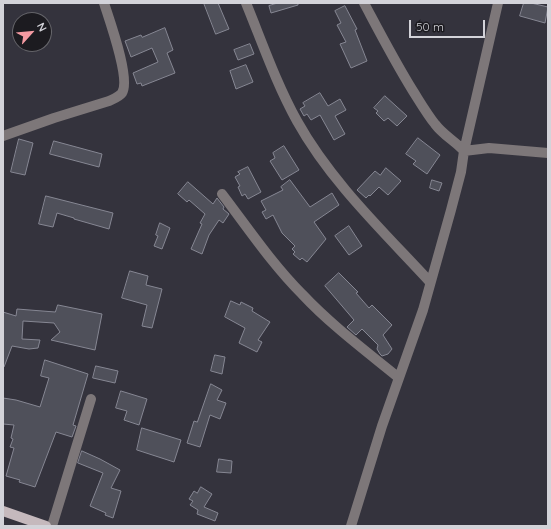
<!DOCTYPE html>
<html>
<head>
<meta charset="utf-8">
<style>
  body { margin:0 }
  #map { position:relative; width:551px; height:529px; overflow:hidden; background:#34333d; font-family:Quicksand,sans-serif }
  canvas { display:block }
  .frame { position:absolute; inset:0; border:4px solid #d3d3d9; pointer-events:none }
  .north { position:absolute; left:12px; top:12px; width:40px; height:40px; box-sizing:border-box; background:#1c1b20; border:1px solid #65656a; border-radius:50%; rotate:63deg; font-size:11px; font-weight:700; line-height:16px; text-align:center; color:#d3d3d9 }
  .north::after { content:''; display:block; margin:auto; width:14px; height:18px; background:#f49aa2; clip-path:polygon(50% 0,100% 100%,50% 72%,0 100%) }
  .scale { position:absolute; left:409px; top:20px; width:76px; height:18px; box-sizing:border-box; border:2px solid #d3d3d9; border-top:0; padding-left:5px; font-size:12px; line-height:14px; white-space:nowrap; color:#d3d3d9; -webkit-text-stroke:3px #1c1b20; paint-order:stroke }
</style>
</head>
<body>
<div id="map">
<canvas width="551" height="529"></canvas>
<div class="frame"></div>
<div class="north">N</div>
<div class="scale">50 m</div>
</div>
<script>
const ctx = document.querySelector('canvas').getContext('2d');
ctx.lineJoin = 'round';
function fillPath(path, color) { ctx.fillStyle = color; ctx.fill(path, 'evenodd'); }
function strokePath(path, color, width, dash) { ctx.strokeStyle = color; ctx.lineWidth = width; ctx.lineCap = dash ? 'butt' : 'round'; ctx.setLineDash(dash || []); ctx.stroke(path); }
const building = new Path2D(`
  M204 3H218L229 29 216 34Z
  M278 3H298V5L271 13 269 6Z
  M524 3H531L548 7 545 23 520 16Z
  M345 6 357 29 355 30 367 61 351 68 340 44 346 42 337 25 341 23 335 11Z
  M165 28 173 50 167 53 175 73 142 86 141 83 137 84 133 73 158 62 152 48 131 57 125 41 141 35 142 37Z
  M250 44 254 54 238 60 234 50Z
  M246 65 253 82 236 89 230 71Z
  M320 93 328 106 340 99 346 110 335 116 345 134 334 140 320 115 311 120 307 114 304 116 300 109 305 106 303 103Z
  M385 96 407 116 397 126 388 118 384 121 376 113 378 111 374 108Z
  M418 138 440 155 427 174 413 164 416 161 406 154Z
  M19 139 33 143 25 175 11 172Z
  M54 141 102 154 99 167 50 154Z
  M284 146 299 170 282 180 270 161 275 158 273 153Z
  M248 167 261 192 248 199 245 194 242 196 238 187 240 186 235 177 240 174 238 172Z
  M386 168 401 181 388 195 379 187 370 196 369 195 366 198 357 190 375 171 380 175Z
  M290 180 310 207 332 193 339 205 314 222 326 239 307 262 302 258 300 260 293 254 295 252 292 249 295 246 282 233 273 215 266 219 262 212 266 210 261 201 283 190 281 187Z
  M432 180 442 183 439 191 430 188Z
  M188 182 213 204 217 198 224 207 223 209 229 214 223 223 219 220 209 235 202 254 191 249 202 224 200 223 205 214 189 200 187 202 178 194Z
  M46 196 113 213 109 229 74 219V218L57 213 53 227 39 224Z
  M160 223 170 228 162 249 154 246 158 236 156 235Z
  M349 226 362 246 349 255 335 236Z
  M130 271 148 276 146 285 162 289 152 328 142 326 147 305 122 298Z
  M339 273 358 292 356 293 369 308 372 305 392 325 383 335 392 349 388 354 382 356 380 354 377 349 378 345 362 329 356 335 347 327 354 320 325 286Z
  M231 301 240 305 241 302 253 308 252 311 270 322 258 340 262 342 257 352 239 343 245 328 225 317Z
  M58 305 102 314 95 350 51 340 60 332 54 323 23 321 22 339 40 340 38 348 29 349 12 346 4 367H3V312L16 316 17 309 55 312Z
  M215 355 225 357 222 374 211 371Z
  M45 360 88 374 73 425 76 426 72 437 56 432 35 487 19 482 20 480 6 476 14 448 10 447 13 439 11 438 14 425 3 424V398L16 400 40 407 49 378 41 376Z
  M96 366 118 371 115 383 93 378Z
  M211 384 222 390 217 400 226 403 220 419 210 415 200 447 187 443 194 421 197 422Z
  M121 391 147 399 139 425 124 420 127 411 116 408Z
  M142 428 181 440 174 462 137 450Z
  M82 451 100 459 120 470 111 488 121 491 113 518 105 515 106 513 90 506 103 473 78 463Z
  M219 459 232 461 231 473 217 472Z
  M201 487 212 494 204 507 218 513 215 521 197 514 198 510 190 505 193 501 189 499 194 491 197 493Z`);
fillPath(building, '#4f505a');
strokePath(building, '#868793', 1);
strokePath(new Path2D(`
  M246 3C262 42 276 83 297 121 331 182 383 231 430 282
  M364 3C380 33 395 62 413 91 420 102 427 114 435 124 443 135 455 141 464 151
  M3 136 54 118 109 101C113 99 119 97 122 93 131 79 109 19 104 3
  M464 151 498 3
  M222 194C248 228 272 264 302 294 331 325 366 351 399 378
  M52 526 91 399
  M351 526 382 426 423 310 451 210 461 172 464 151 489 148 548 153`), '#7d7779', 10);
strokePath(new Path2D(`
  M3 511 46 526`), '#c5b9bd', 10);
</script>
</body>
</html>
